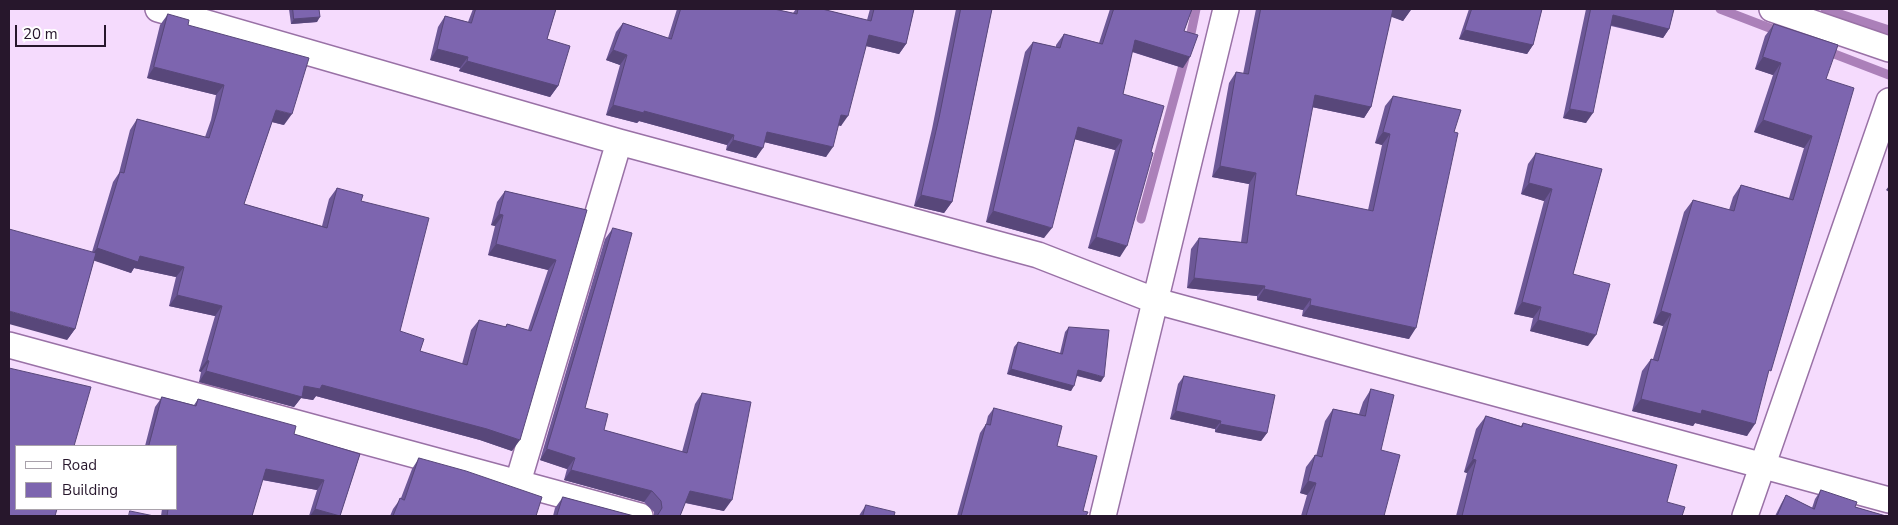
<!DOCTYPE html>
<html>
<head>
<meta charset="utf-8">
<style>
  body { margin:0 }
  #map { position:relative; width:1898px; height:525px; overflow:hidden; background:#f5dbfd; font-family:"Nunito Sans",sans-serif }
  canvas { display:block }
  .frame { position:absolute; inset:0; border:10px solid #27172c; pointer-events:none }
  .legend { position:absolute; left:15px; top:445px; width:162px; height:65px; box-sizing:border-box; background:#fff; border:1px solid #a9a2ab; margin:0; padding:6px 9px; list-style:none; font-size:15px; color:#27172c }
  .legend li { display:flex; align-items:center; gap:10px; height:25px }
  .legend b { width:25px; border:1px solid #a9a2ab }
  .scale { position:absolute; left:15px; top:25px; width:91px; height:22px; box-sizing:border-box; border:2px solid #27172c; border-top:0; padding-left:6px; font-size:15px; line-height:18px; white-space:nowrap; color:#27172c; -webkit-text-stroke:4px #fff; paint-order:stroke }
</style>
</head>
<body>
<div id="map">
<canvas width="1898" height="525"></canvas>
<div class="frame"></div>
<ul class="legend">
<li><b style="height:6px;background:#fff"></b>Road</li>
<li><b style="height:14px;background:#7d65af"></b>Building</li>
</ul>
<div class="scale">20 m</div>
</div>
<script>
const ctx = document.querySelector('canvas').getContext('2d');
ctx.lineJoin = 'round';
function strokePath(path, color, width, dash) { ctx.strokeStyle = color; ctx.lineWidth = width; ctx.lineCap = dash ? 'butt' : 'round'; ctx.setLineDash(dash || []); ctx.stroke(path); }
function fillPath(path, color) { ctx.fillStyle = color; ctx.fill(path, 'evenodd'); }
strokePath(new Path2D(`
  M1720 9 1780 32
  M1825 9 1889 30
  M1189 43 1196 9
  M1824 50 1889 75
  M1141 219 1185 58`), '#ab80b9', 9);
const minor = new Path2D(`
  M158 9 619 142 1038 255 1156 301 1889 500
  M1772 9 1889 49
  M9 345 640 516
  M518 482 619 142
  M1103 516 1226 9
  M1745 516 1889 101`);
strokePath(minor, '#9971a6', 28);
strokePath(minor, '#fff', 25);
fillPath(new Path2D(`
  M289 9H319L317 22 291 24Z
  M473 9H556L547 39 558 86 550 97 459 71 460 68 430 60 438 27 445 16 468 22Z
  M677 9H774L793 13 796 9H822L867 20 870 9H914L906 44 899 54 866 46 841 126 838 125 826 157 764 142 756 158 726 150 727 145 639 121 637 123 606 115 620 65 606 60 616 32 623 23 668 38Z
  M956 9H992L952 202 944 213 914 206 932 129Z
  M1110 9H1192L1184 31 1183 68 1132 52 1123 94 1120 257 1088 248 1115 150 1075 139 1044 238 986 222 1025 52 1033 42 1056 47V45L1064 34 1099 43Z
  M1256 9H1411L1403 21 1391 16 1371 107 1364 118 1312 107 1296 195 1368 210 1382 145 1375 143 1385 106 1393 96 1454 132 1409 339 1302 316 1303 310 1257 300V296L1187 288 1191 249 1199 238 1241 242 1249 184 1212 177 1229 83 1236 72 1243 74Z
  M1469 9H1542L1533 45 1527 54 1459 39Z
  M1586 9H1674L1669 29 1663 38 1611 26 1586 123 1563 118Z
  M168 14 188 25 284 125 272 122 244 204 322 226 329 199 337 188 361 201 400 331 420 351 462 364 471 330 479 320 505 327 507 324 528 330 548 270 488 255 495 226 491 225 497 202 505 191 587 210 512 451 480 440 316 396 313 400 301 398 294 407 199 382 201 372 199 371 215 316 169 306 176 277 134 268 131 273 94 260 75 329 67 340 92 252 113 182 119 173 130 130 137 119 205 137 211 120 216 95 147 78 160 25Z
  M1774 24 1826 79 1767 377 1747 436 1695 423 1693 426 1632 411 1642 371 1651 359H1653L1663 326 1653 323 1684 212 1693 200 1729 210 1733 197 1741 185 1789 198 1804 148 1754 132 1773 75 1755 69 1765 36Z
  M1536 153 1602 169 1573 274 1588 346 1530 331 1533 318 1514 314 1544 201 1521 194 1528 164Z
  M613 228 585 408 604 430 682 452 695 404 702 393 724 511 685 503 680 516H654V512L644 502 564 480 567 469 540 460 605 239Z
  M1069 327 1101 382 1077 376 1071 391 1007 374 1014 347 1018 342 1060 353 1065 332Z
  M1184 376 1267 433 1261 441 1215 432V429L1170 419 1178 384Z
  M1371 389 1381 450 1384 516H1301L1307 495 1300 493 1306 467 1315 455 1316 456 1325 421 1333 409 1359 414 1363 402Z
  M162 397 194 405 198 399 294 434 360 454 340 516H309L317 490 262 480 252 516H161L162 509H176V446H145L155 407Z
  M994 408 1057 446 1083 511 1086 516H957L980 433 986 424 988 416Z
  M1486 416 1521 426 1523 423 1667 502 1682 516H1456L1467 473 1464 472 1476 429Z
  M419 458 536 516H390L393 509 401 498 412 469Z
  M1821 490 1855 507 1886 516H1775L1781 504 1786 495 1812 508 1815 499Z
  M563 497 634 516H553L555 508Z
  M866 505 894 516H859L860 514Z`), '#6c5796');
fillPath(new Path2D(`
  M1390 9H1408L1411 10 1403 21 1386 15Z
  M1613 15 1669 29 1663 38 1607 24Z
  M320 17 317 22 291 24 294 19Z
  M1465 30 1533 45 1527 54 1459 39Z
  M869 35 906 44 899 54 862 45Z
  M1135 40 1190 57 1183 68 1127 50Z
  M437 49 468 57 460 68 430 60Z
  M613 50 627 55 620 65 606 60Z
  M1763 57 1781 63 1773 75 1755 69Z
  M467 61 558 86 550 97 459 71Z
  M154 67 224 85 216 95 147 78Z
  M1315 95 1371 107 1364 118 1307 106Z
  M613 105 644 111 734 135 727 145 639 121 637 123 606 115Z
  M1570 109 1593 113 1586 123 1563 118Z
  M276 110 292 114 284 125 268 121Z
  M841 115 848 116 841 126 834 124Z
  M1763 120 1812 136 1804 148 1754 132Z
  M1078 127 1122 140 1115 150 1070 138Z
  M767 132 833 147 826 157 760 141Z
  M1383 132 1390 134 1382 145 1375 143Z
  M733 140 763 148 756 158 726 150Z
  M1220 166 1256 173 1249 184 1212 177Z
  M1529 183 1552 189 1544 201 1521 194Z
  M1889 186V192L1886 190Z
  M921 195 952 202 944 213 914 206Z
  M993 211 1052 228 1044 238 986 222Z
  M499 214 503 215 495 226 491 225Z
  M1096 237 1127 246 1120 257 1088 248Z
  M496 244 556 260 548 270 488 255Z
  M97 248 140 256 184 267 176 277 134 268 131 273 89 259Z
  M1194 278 1265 286 1257 296 1187 288Z
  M1264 289 1311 299 1303 310 1257 300Z
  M177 295 222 306 215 316 169 306Z
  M1522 302 1541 307 1533 318 1514 314Z
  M1310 305 1416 328 1409 339 1302 316Z
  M9 311 75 329 67 340 9 324Z
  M1661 311 1671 314 1663 326 1653 323Z
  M1538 320 1596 335 1588 346 1530 331Z
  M207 360 209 361 201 372 199 371Z
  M1011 369 1074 386 1071 391 1007 374Z
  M1078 370 1104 377 1101 382 1075 375Z
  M206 371 304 386 322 385 487 429 520 440 512 451 480 440 316 396 313 400 301 398 294 407 199 382Z
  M1641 399 1702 410 1755 424 1747 436 1695 423 1693 426 1632 411Z
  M1176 411 1221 421 1215 429 1170 419Z
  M1220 424 1267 433 1261 441 1215 432Z
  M547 449 575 458 567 469 540 460Z
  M1473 459 1476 460 1467 473 1464 472Z
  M266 469 324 480 317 490 258 479Z
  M571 470 652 491 644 502 564 480Z
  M1308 481 1316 483 1307 495 1300 493Z
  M690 491 732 500 724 511 682 502Z
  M315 509 339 516H310Z`), '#58477a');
const building = new Path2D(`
  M293 9H319L320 17 294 19Z
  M476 9H556L547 39 570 46 558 86 467 61 468 57 437 49 445 16 471 23Z
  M681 9H774L797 14 798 9H822L871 21 874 9H914L906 44 869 35 848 116 841 115 833 147 767 132 763 148 733 140 734 135 644 111V113L613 105 627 55 613 50 623 23 671 39Z
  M961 9H992L952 202 921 195 939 118Z
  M1114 9H1192L1184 31 1198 35 1190 57 1135 40 1123 94 1164 106 1151 152 1153 153 1127 246 1096 237 1122 140 1078 127 1052 228 993 211 1033 42 1060 48 1064 34 1102 44Z
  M1261 9H1393L1371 107 1315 95 1296 195 1373 211 1390 134 1383 132 1393 96 1461 110 1454 132 1458 133 1416 328 1310 305 1311 299 1264 289 1265 286 1194 278 1199 238 1247 243 1256 173 1220 166 1236 72 1248 74Z
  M1472 9H1542L1533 45 1465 30Z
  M1591 9H1674L1669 29 1613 15 1593 113 1570 109Z
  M168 14 189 20 188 25 309 58 292 114 276 110 244 204 327 228 337 188 363 195 361 201 429 218 400 331 424 339 420 351 467 365 479 320 506 327 507 324 531 331 556 260 496 244 503 215 499 214 505 191 587 210 520 440 487 429 322 385 320 389 304 386 302 397 206 371 209 361 207 360 222 306 177 295 184 267 140 256 138 262 97 248 120 172 124 173 137 119 209 138 218 109 224 85 154 67Z
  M1774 24 1838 45 1826 79 1854 88 1771 371 1769 370 1755 424 1702 410 1701 414 1641 399 1651 359 1658 361 1671 314 1661 311 1693 200 1734 211 1741 185 1793 200 1812 136 1763 120 1781 63 1763 57Z
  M1536 153 1602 169 1573 274 1610 284 1596 335 1538 320 1541 307 1522 302 1552 189 1529 183Z
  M613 228 632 233 585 408 608 414 604 430 687 453 702 393 751 402 732 500 690 491 680 516H655H657L662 508 661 501 652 491 571 470 575 458 547 449Z
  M9 229 96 253 75 329 9 311Z
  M1069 327 1109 330 1104 377 1078 370 1074 386 1011 369 1018 342 1062 354Z
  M9 368 91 387 74 446H16V509H57L55 516H9Z
  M1184 376 1275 395 1267 433 1220 424 1221 421 1176 411Z
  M1371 389 1394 395 1381 450 1400 455 1384 516H1306L1316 483 1308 481 1315 455 1322 457 1333 409 1365 416Z
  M162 397 196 406 198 399 296 426 294 434 360 454 340 516 315 509 324 480 266 469 252 516H167L168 509H176V446H149Z
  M994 408 1062 426 1057 446 1097 456 1083 511 1088 512 1086 516H961L986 424 990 425Z
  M1486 416 1522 427 1523 423 1677 465 1667 502 1685 507 1682 516H1462L1476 460 1473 459Z
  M419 458 466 471 542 497 536 516H393L400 498 404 500Z
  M1821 490 1857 502 1855 507 1886 516H1777L1786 495 1814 509Z
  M563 497 634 516H557Z
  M866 505 895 512 894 516H863Z
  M130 511 154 516H129Z`);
fillPath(building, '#7d65af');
strokePath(building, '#58477a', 1);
</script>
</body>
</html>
